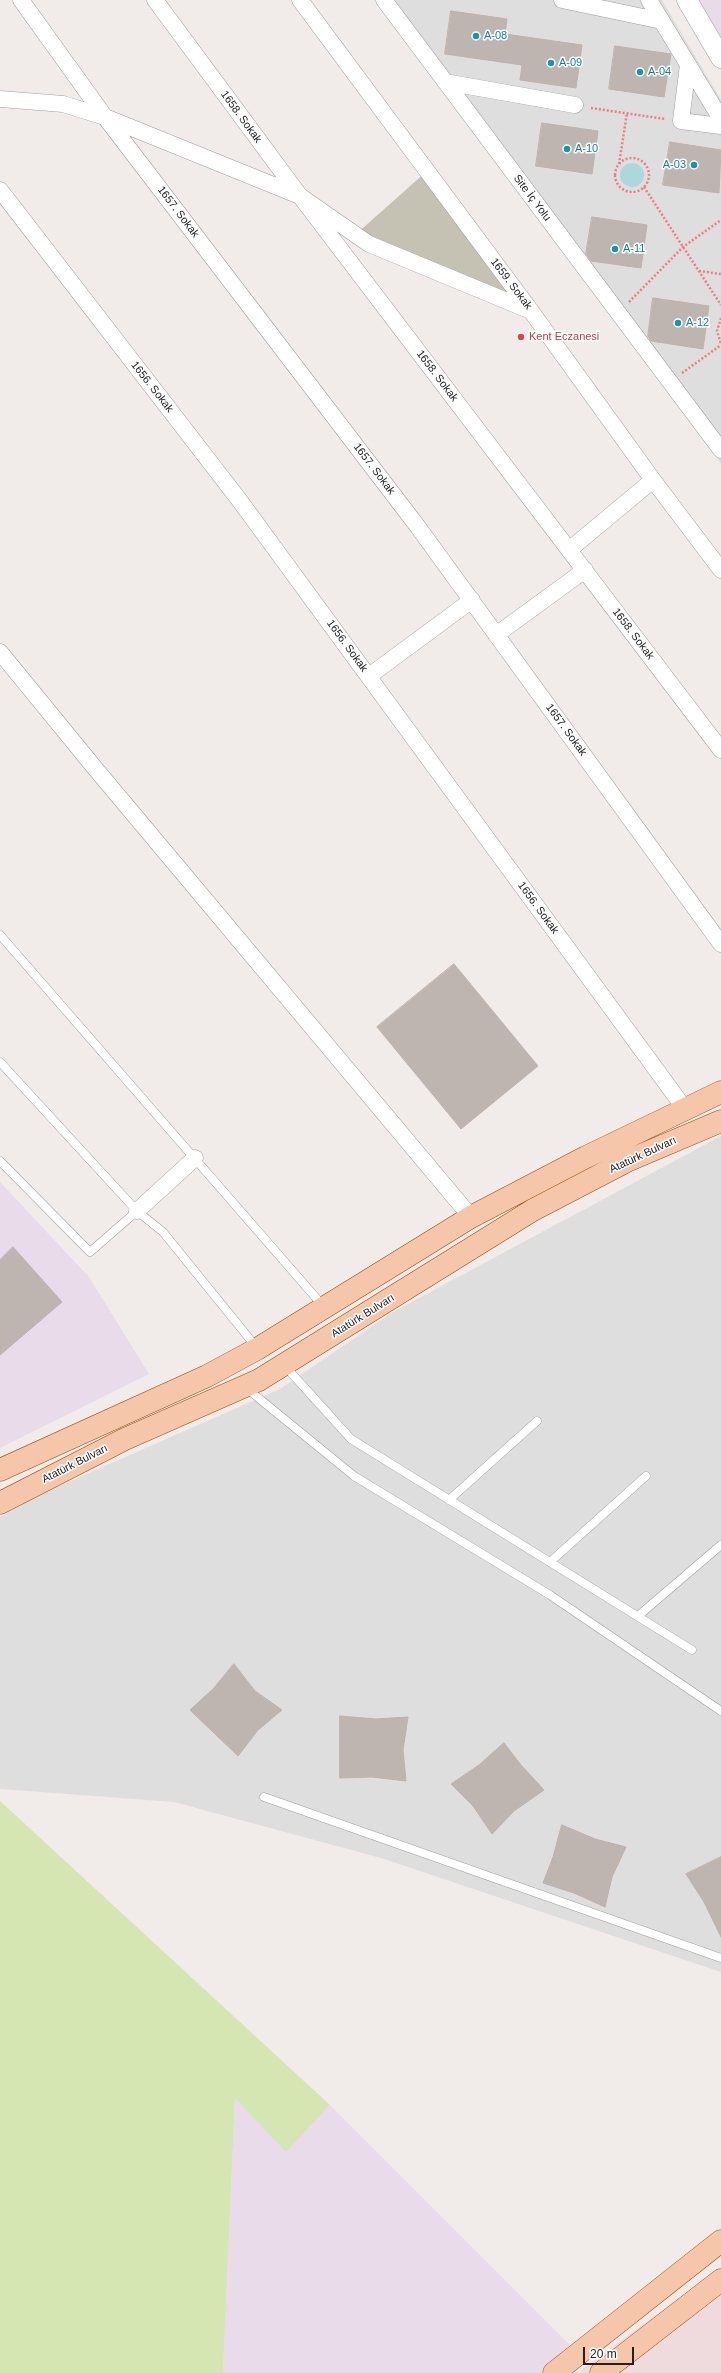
<!DOCTYPE html>
<html>
<head>
<meta charset="utf-8">
<style>
  body { margin:0 }
  #map { position:relative; width:721px; height:2373px; overflow:hidden; background:#f1ece9; font-family:Helvetica,sans-serif }
  canvas { display:block }
  .scale { position:absolute; left:583px; top:2347px; width:51px; height:18px; box-sizing:border-box; border:2px solid #212121; border-top:0; padding-left:5px; font-size:12px; line-height:14px; white-space:nowrap; color:#212121; -webkit-text-stroke:3px #fff; paint-order:stroke }
</style>
</head>
<body>
<div id="map">
<canvas width="721" height="2373"></canvas>
<div class="scale">20 m</div>
</div>
<script>
const ctx = document.querySelector('canvas').getContext('2d');
ctx.lineJoin = 'round';
function fillPath(path, color) { ctx.fillStyle = color; ctx.fill(path, 'evenodd'); }
function strokePath(path, color, width, dash) { ctx.strokeStyle = color; ctx.lineWidth = width; ctx.lineCap = dash ? 'butt' : 'round'; ctx.setLineDash(dash || []); ctx.stroke(path); }
function drawText(font, color, halo, rows, align = 'center') {
  ctx.font = font + ' Helvetica,sans-serif'; ctx.lineWidth = 3; ctx.setLineDash([]); ctx.textBaseline = 'middle'; ctx.strokeStyle = halo; ctx.fillStyle = color; for (const [text, x, y, turn = 0] of rows) {
    ctx.save(); ctx.translate(x, y); ctx.rotate((+turn || 0) * Math.PI / 180); ctx.textAlign = isNaN(turn) ? turn : align; if (halo) ctx.strokeText(text, 0, 0); ctx.fillText(text, 0, 0); ctx.restore();
  }
}
fillPath(new Path2D(`
  M377 0H662L721 100V464Z
  M721 1136V1972L381 1858 174 1802 0 1789V1517L41 1494 280 1389 393 1312Z`), '#dfdede');
fillPath(new Path2D(`
  M721 2268V2373H578L586 2366Z`), '#efdadd');
fillPath(new Path2D(`
  M687 0H721V58Z
  M0 1182 89 1277 149 1374 0 1448Z
  M235 2097 286 2151 330 2105 579 2354 554 2373H223Z`), '#e9dbe9');
fillPath(new Path2D(`
  M427 171 531 311 355 235Z`), '#c5c2b4');
fillPath(new Path2D(`
  M0 1801 330 2105 286 2152 235 2098 223 2373H0Z`), '#d5e6b3');
fillPath(new Path2D(`
  M620 175a12 12 0 1 1 24 0a12 12 0 1 1-24 0Z`), '#add8da');
const building = new Path2D(`
  M451 11 507 19 505 34 582 45 576 88 520 80 522 65 445 54Z
  M615 46 671 54 664 97 609 89Z
  M542 123 598 131 592 174 536 166Z
  M670 142 721 150 719 193 663 185Z
  M592 217 647 225 641 268 591 261 586 254Z
  M653 298 709 306 703 349 651 341 648 336Z
  M454 964 538 1066 461 1129 377 1027Z
  M13 1247 62 1302 0 1355V1260Z
  M234 1664 255 1691 282 1710 258 1730 238 1756 190 1710 213 1689Z
  M340 1716 376 1719 408 1717 403 1750 406 1781 372 1777 340 1778Z
  M504 1743 521 1765 544 1790 514 1811 492 1834 473 1806 451 1784 479 1765Z
  M562 1825 595 1839 626 1847 612 1877 605 1907 574 1893 543 1883 553 1857Z
  M721 1857V1937L704 1902 686 1874Z`);
fillPath(building, '#beb5b1');
strokePath(building, '#c1b1ac', 1);
const service = new Path2D(`
  M0 935 324 1307
  M0 1062 137 1211 163 1232 257 1348
  M0 1161 90 1252 137 1211
  M285 1366 351 1439 692 1650
  M245 1387 354 1476 550 1595 721 1711
  M449 1500 537 1421
  M550 1562 646 1476
  M638 1616 721 1545
  M264 1797 721 1958`);
const minor = new Path2D(`
  M21 0 105 117 418 527 721 944
  M155 0 300 196 721 750
  M300 0 531 311 653 480 721 570
  M384 0 721 450
  M562 0 662 21
  M649 0 721 119
  M688 65 681 121 721 126
  M445 82 575 105
  M0 99 63 104 105 117 300 196 369 244 531 311
  M0 190 240 501 685 1109
  M569 550 653 480
  M496 635 585 570
  M0 652 94 767 471 1217
  M369 676 472 600
  M137 1211 195 1158`);
const tertiary = new Path2D(`
  M687 0 721 58`);
const primary = new Path2D(`
  M0 1470 207 1376 257 1349 471 1217 586 1157 721 1092
  M0 1503 125 1439 259 1380 533 1210 627 1161 721 1121
  M554 2373 721 2241
  M601 2373 721 2280`);
strokePath(service, '#9e9e9e', 9);
strokePath(minor, '#9e9e9e', 17);
strokePath(tertiary, '#9e9e9e', 21);
strokePath(primary, '#924d0c', 23);
strokePath(new Path2D(`
  M591 108 665 119
  M615 175a17 17 0 1 1 34 0a17 17 0 1 1-34 0Z
  M619 164 627 113
  M644 187 721 305
  M699 271 721 274
  M629 302 683 247 721 220
  M721 318 717 331 721 344
  M682 373 721 345`), '#ef7b84', 2.5, [2, 2]);
strokePath(service, '#fff', 8);
strokePath(minor, '#fff', 16);
strokePath(tertiary, '#fff', 20);
strokePath(primary, '#f5c6a9', 22);
for (const [x, y, r, color] of [
  [476,36,4,"#0f9aa8"],
  [551,63,4,"#0f9aa8"],
  [640,72,4,"#0f9aa8"],
  [567,149,4,"#0f9aa8"],
  [694,165,4,"#0f9aa8"],
  [615,249,4,"#0f9aa8"],
  [678,323,4,"#0f9aa8"],
  [521,337,4,"#e0444e"]
]) { const dot = new Path2D(); dot.arc(x, y, r, 0, 2 * Math.PI); ctx.fillStyle = color; ctx.fill(dot); strokePath(dot, '#fff', 1.5); }
drawText('11px', '#0d838f', '#fff', [
  ["A-08",484,36],
  ["A-09",559,63],
  ["A-04",648,72],
  ["A-10",575,149],
  ["A-03",686,165,"right"],
  ["A-11",623,249],
  ["A-12",686,323]
], 'left');
drawText('11px', '#212121', '#fff', [
  ["1658. Sokak",241,117,54],
  ["Site İç Yolu",532,198,53],
  ["1657. Sokak",178,212,53],
  ["1659. Sokak",511,284,53],
  ["1658. Sokak",437,376,53],
  ["1656. Sokak",152,387,52],
  ["1657. Sokak",374,469,53],
  ["1658. Sokak",633,634,53],
  ["1656. Sokak",347,646,54],
  ["1657. Sokak",566,730,54],
  ["1656. Sokak",538,908,54],
  ["Atatürk Bulvarı",643,1155,-25],
  ["Atatürk Bulvarı",363,1316,-32],
  ["Atatürk Bulvarı",75,1464,-27]
]);
drawText('11px', '#be3a42', '#fff', [
  ["Kent Eczanesi",529,337]
], 'left');
</script>
</body>
</html>
